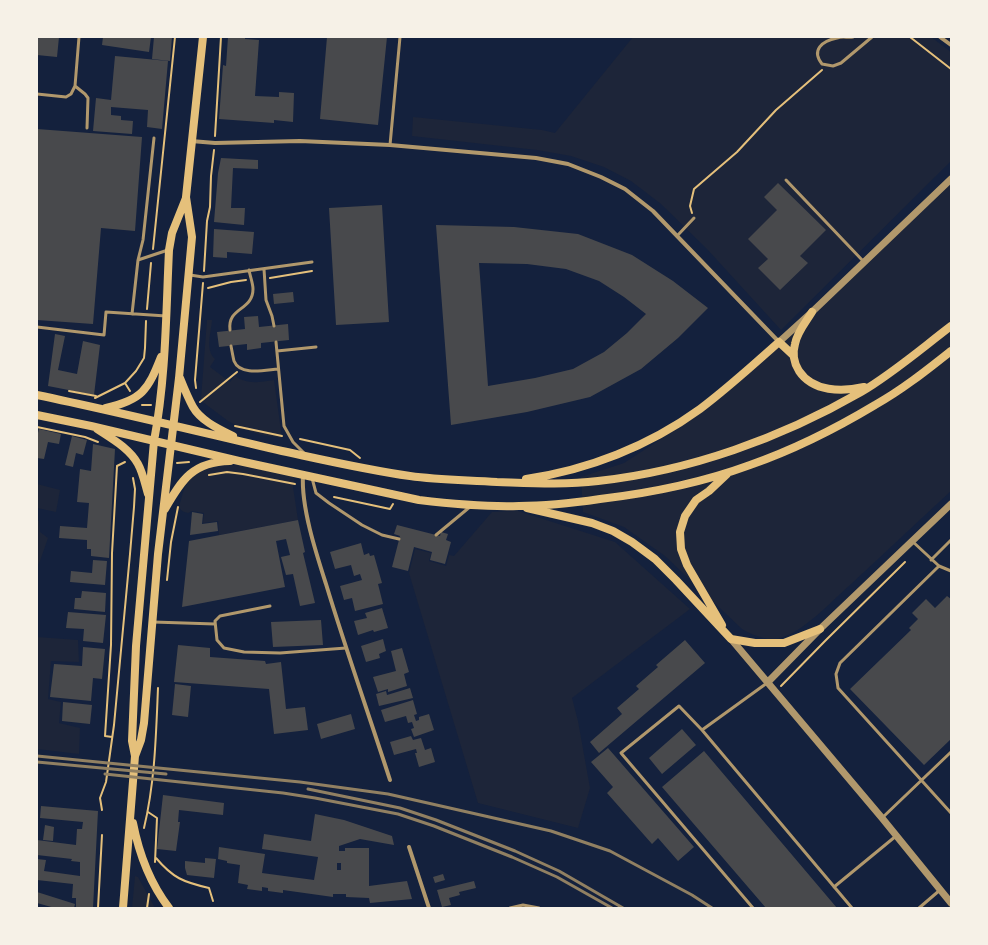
<!DOCTYPE html>
<html>
<head>
<meta charset="utf-8">
<style>
  body { margin:0 }
  #map { position:relative; width:988px; height:945px; overflow:hidden; background:#14213d; font-family:"Work Sans",sans-serif }
  canvas { display:block }
  .frame { position:absolute; inset:0; border:38px solid #f6f1e7; pointer-events:none }
</style>
</head>
<body>
<div id="map">
<canvas width="988" height="945"></canvas>
<div class="frame"></div>
</div>
<script>
const ctx = document.querySelector('canvas').getContext('2d');
ctx.lineJoin = 'round';
function fillPath(path, color) { ctx.fillStyle = color; ctx.fill(path, 'evenodd'); }
function strokePath(path, color, width, dash) { ctx.strokeStyle = color; ctx.lineWidth = width; ctx.lineCap = dash ? 'butt' : 'round'; ctx.setLineDash(dash || []); ctx.stroke(path); }
fillPath(new Path2D(`
  M633 37H931L951 52V161L781 330 707 249 661 204 631 181 604 167 571 156 537 150 412 136 413 117 542 130 555 133Z
  M951 184V491C917 522 884 554 850 585 833 600 804 631 783 637 769 642 754 636 742 629L665 556 624 527 583 512 581 477 624 463 658 441 748 373Z
  M207 320H212C211 333 205 350 215 359L210 367 230 382 235 376C248 385 259 382 274 380L282 438 261 435 242 428 228 421 204 403 201 399Z
  M235 465 295 475 293 487 298 520 219 535 218 521 203 523 204 513 192 511 188 513C184 512 181 511 179 507 181 500 183 490 187 483 196 466 218 466 235 465Z
  M37 484 60 490 56 512 37 508Z
  M518 511 615 542 690 609 572 698 578 721 590 788 578 828 478 803 409 573 415 549 431 553 429 561 446 566 449 555 454 556 492 512Z
  M37 520 39 521 40 532 48 538 40 561 37 567Z
  M37 637 78 640 79 662 51 661 48 699 61 702 59 723 80 728 79 754 37 749Z
  M135 876 138 877 155 908H132Z`), '#1d2539');
fillPath(new Path2D(`
  M37 37H59L57 57 37 55Z
  M103 37H151L149 52 102 45Z
  M154 37H172L170 61 152 59Z
  M228 37H245V39L259 40 255 96 279 97V92L294 93 293 122 274 120V123L219 119 223 65 226 66Z
  M327 37H387L378 125 320 119Z
  M115 56 168 61 162 129 147 127 148 110 111 107V115L121 116V120L133 121 132 134 93 131 96 98 111 100Z
  M37 129 142 137 135 231 101 228 93 324 37 320Z
  M221 158 258 160V169L233 168 231 208H245L244 225 214 222 218 173Z
  M778 183 826 230 800 256 808 263 780 290 758 268 768 259 748 239 777 210 764 197Z
  M382 205 389 322 336 325 329 208Z
  M436 225 514 227 578 234 632 255 673 281 708 308 678 338 641 369 590 397 527 412 451 425ZM479 263 527 264 566 269 599 281 624 297 646 314 627 333 604 352 573 369 535 378 488 386Z
  M214 229 254 232 252 254 227 252V258L213 257Z
  M293 292 294 302 274 304 273 294Z
  M258 316 259 327 288 324 289 340 261 343V348L247 350V344L219 347 217 332 245 329 244 317Z
  M55 334 65 336 58 370 77 374 83 341 100 345 94 395 48 386Z
  M39 429 61 434 59 444 48 442 44 459 37 458V437Z
  M72 436 87 440 83 455 76 453 73 467 65 465Z
  M93 444 115 449 109 558 91 556V549H87V540L59 538 60 526 87 528 89 503 77 502 80 469 91 471Z
  M192 512 203 514 202 524 217 522 218 531 190 535Z
  M298 520 305 552 303 553 315 603 300 606 293 574 286 575 281 557 290 555 286 539 276 541 285 587 182 607 189 541Z
  M397 525 440 536 441 532 448 534 446 540 451 542 445 564 430 560 432 552 414 547 408 571 392 567 400 536 394 534Z
  M361 543 364 555 369 553 370 556 374 555 382 583 378 584 383 604 355 611 352 598 344 600 340 586 362 580 360 574 354 576 351 565 335 569 330 552Z
  M93 560 107 561 105 585 70 582 71 571 92 573Z
  M82 591 106 593 105 612 74 609 75 598H81Z
  M947 596 951 599V739L924 765 850 689 911 630 909 628 918 619 912 613 926 599 935 608Z
  M382 608 388 628 374 632 373 630 358 635 354 621 367 618 365 613Z
  M68 612 106 615 103 643 83 641 84 629 66 628Z
  M321 620 323 645 273 647 271 622Z
  M383 639 386 651 379 654 380 658 366 662 361 646Z
  M685 640 705 663 599 753 590 742 622 714 617 708 639 689 636 686 658 667 656 665Z
  M178 645 210 648V657L265 661 266 664 281 662 286 709 305 707 308 730 274 734 269 689 174 682Z
  M83 647 105 649 102 679 93 678 91 701 50 697 54 664 82 666Z
  M402 648 409 672 404 674 407 686 388 692V689L378 692 373 677 396 671 391 651Z
  M175 684 191 686 188 717 172 715Z
  M410 688 413 698 379 706 376 694 386 691 387 695Z
  M413 700 417 714 414 715 416 721 419 720V717L429 714 434 730 414 737 411 729 414 728 412 722 408 723 406 716 385 722 381 710Z
  M63 702 92 705 90 724 62 721Z
  M351 714 355 729 321 739 317 724Z
  M682 729 696 745 662 774 649 758Z
  M411 736 413 740 421 738 425 750 431 748 435 762 419 767 415 753H417L416 749 394 755 390 742Z
  M608 748 694 847 678 861 658 838 652 844 607 793 613 787 591 762Z
  M704 751 837 908H766L662 787Z
  M163 795 224 803 223 815 179 810 178 822H180L176 851 157 849Z
  M41 806 98 811 93 908H76V898H72L73 884 37 880V859L46 860 44 871 80 876V862L71 861 72 859 37 855V840L76 845 77 829H82L83 822 40 818Z
  M315 814 344 820 392 836 394 845 360 839 339 846V851H345V848H369V886L407 881 412 899 370 903 369 898 346 897V894H333V897L283 890V893L268 891V888L262 887V891L247 889 248 885 238 883 240 865 227 863V861L218 859 219 847 265 854 262 873 314 880 318 857 262 849 264 834 311 841ZM337 863H341V870H337Z
  M45 825 54 827 53 841 43 840Z
  M205 858 216 859 214 878 187 875 185 868V861L205 863Z
  M443 874 445 880 435 883 433 877Z
  M474 881 476 888 459 892 460 895 449 898 451 905 442 907 437 890Z
  M37 892 75 904 74 908H55L37 903Z`), '#48494c');
strokePath(new Path2D(`
  M910 37 951 69
  M215 136 221 37
  M692 213 690 206 694 189 737 152 776 110 822 70
  M153 249 175 37
  M204 271 207 221 210 207 211 176 214 150
  M270 278 312 271
  M208 288 231 282 246 280
  M147 309 151 263
  M125 383 130 391
  M196 388 195 380 203 283
  M69 391 96 396
  M95 398 125 383 136 371 144 358 145 348 146 321
  M200 402 237 372
  M142 405H151
  M235 426 282 436
  M37 427 85 437 98 442
  M300 439 350 450 360 458
  M177 463 189 462
  M209 475 227 472 243 474 295 484
  M334 497 390 509 393 504
  M167 580 171 542 178 507
  M781 686 825 641 905 562
  M112 737 105 736 111 645 112 553 117 466 125 462
  M102 810 100 798 106 782 114 725 130 554 134 507 135 489 133 478
  M148 812 157 818 155 862
  M144 828C155 782 156 735 158 688
  M156 858C173 878 183 882 209 888L213 901
  M98 908 102 835
  M147 908 149 894`), '#e5c07b', 2);
strokePath(new Path2D(`
  M853 37C848 38 842 36 837 38 822 41 811 50 822 64L833 66 841 63 872 37
  M75 86 85 94 88 98 87 128
  M37 94 66 97 71 94 75 86 79 37
  M390 145 400 37
  M786 180 864 262
  M677 236 694 218
  M138 260 143 240 154 138
  M264 269 266 300 272 316 274 326
  M190 275 203 277 312 262
  M132 314 138 260 168 250
  M37 327 104 335 106 312 166 316
  M230 330C227 307 253 311 253 289 253 283 250 276 249 270
  M276 342 284 426 293 442 304 453
  M231 346C232 351 233 357 234 361 240 376 265 370 278 369
  M277 351 316 347
  M312 478 316 493 329 503 362 525 382 535 399 539
  M436 535 471 506
  M912 541 939 566 951 571
  M931 560 951 540
  M939 566 840 663 836 674 838 688 951 813
  M270 606 220 616 215 621 217 640 224 648 244 652 280 653 346 648
  M153 622 215 624
  M702 730 767 683
  M882 818 951 752
  M834 887 896 836
  M510 908 523 905 539 908
  M753 908 621 753 679 706 702 730 852 908
  M919 908 940 890`), '#b1986c', 3);
strokePath(new Path2D(`
  M940 37 951 45
  M191 141 215 143 300 141 390 145 536 158 568 164 601 177 625 189 653 211 779 342
  M303 475C301 507 316 553 326 584 346 650 369 715 390 780
  M409 847 429 908`), '#b1986c', 4);
strokePath(new Path2D(`
  M779 342 812 312 951 179
  M731 639 882 818 951 903
  M768 682 820 629 951 504`), '#b1986c', 7);
strokePath(new Path2D(`
  M812 312C806 322 797 332 795 344 792 354 794 363 799 371 813 392 842 392 864 387
  M180 378C184 388 188 398 193 407 201 421 219 429 233 436
  M37 395C119 412 200 432 282 451 324 460 367 470 410 476 438 480 468 480 497 482 530 483 564 485 598 481 690 471 781 438 861 392 892 374 922 348 951 326
  M106 408C142 400 148 390 161 357
  M37 415 91 426 239 461 419 500C452 504 486 507 519 506 546 506 573 503 600 499 651 493 701 483 750 465 793 450 835 429 875 405 902 390 927 370 951 351
  M97 429C112 439 129 448 138 464 143 473 145 484 148 494
  M526 479C588 470 649 446 700 409 728 388 753 365 779 342L793 355
  M527 508 592 523 613 531 632 542 655 559 676 580 731 639 755 643H784L820 629
  M165 509C182 479 193 462 230 461
  M722 625 687 565 681 549 680 532 685 516 696 500 709 491 727 474
  M135 756 132 741 136 646 154 441C166 378 166 313 169 250L172 233 186 198
  M133 823C139 854 150 883 169 908
  M123 908 135 756 141 740 144 723 158 554 179 378 192 237 186 197 203 37`), '#e5c07b', 8);
strokePath(new Path2D(`
  M37 756 300 782 388 794 551 831 610 851 692 895 712 908
  M37 762 166 774
  M105 774 283 793 315 798 398 814 434 826 512 857 557 877 612 908
  M308 789 400 808 436 820 515 851 559 871 623 908`), '#918062', 3);
</script>
</body>
</html>
